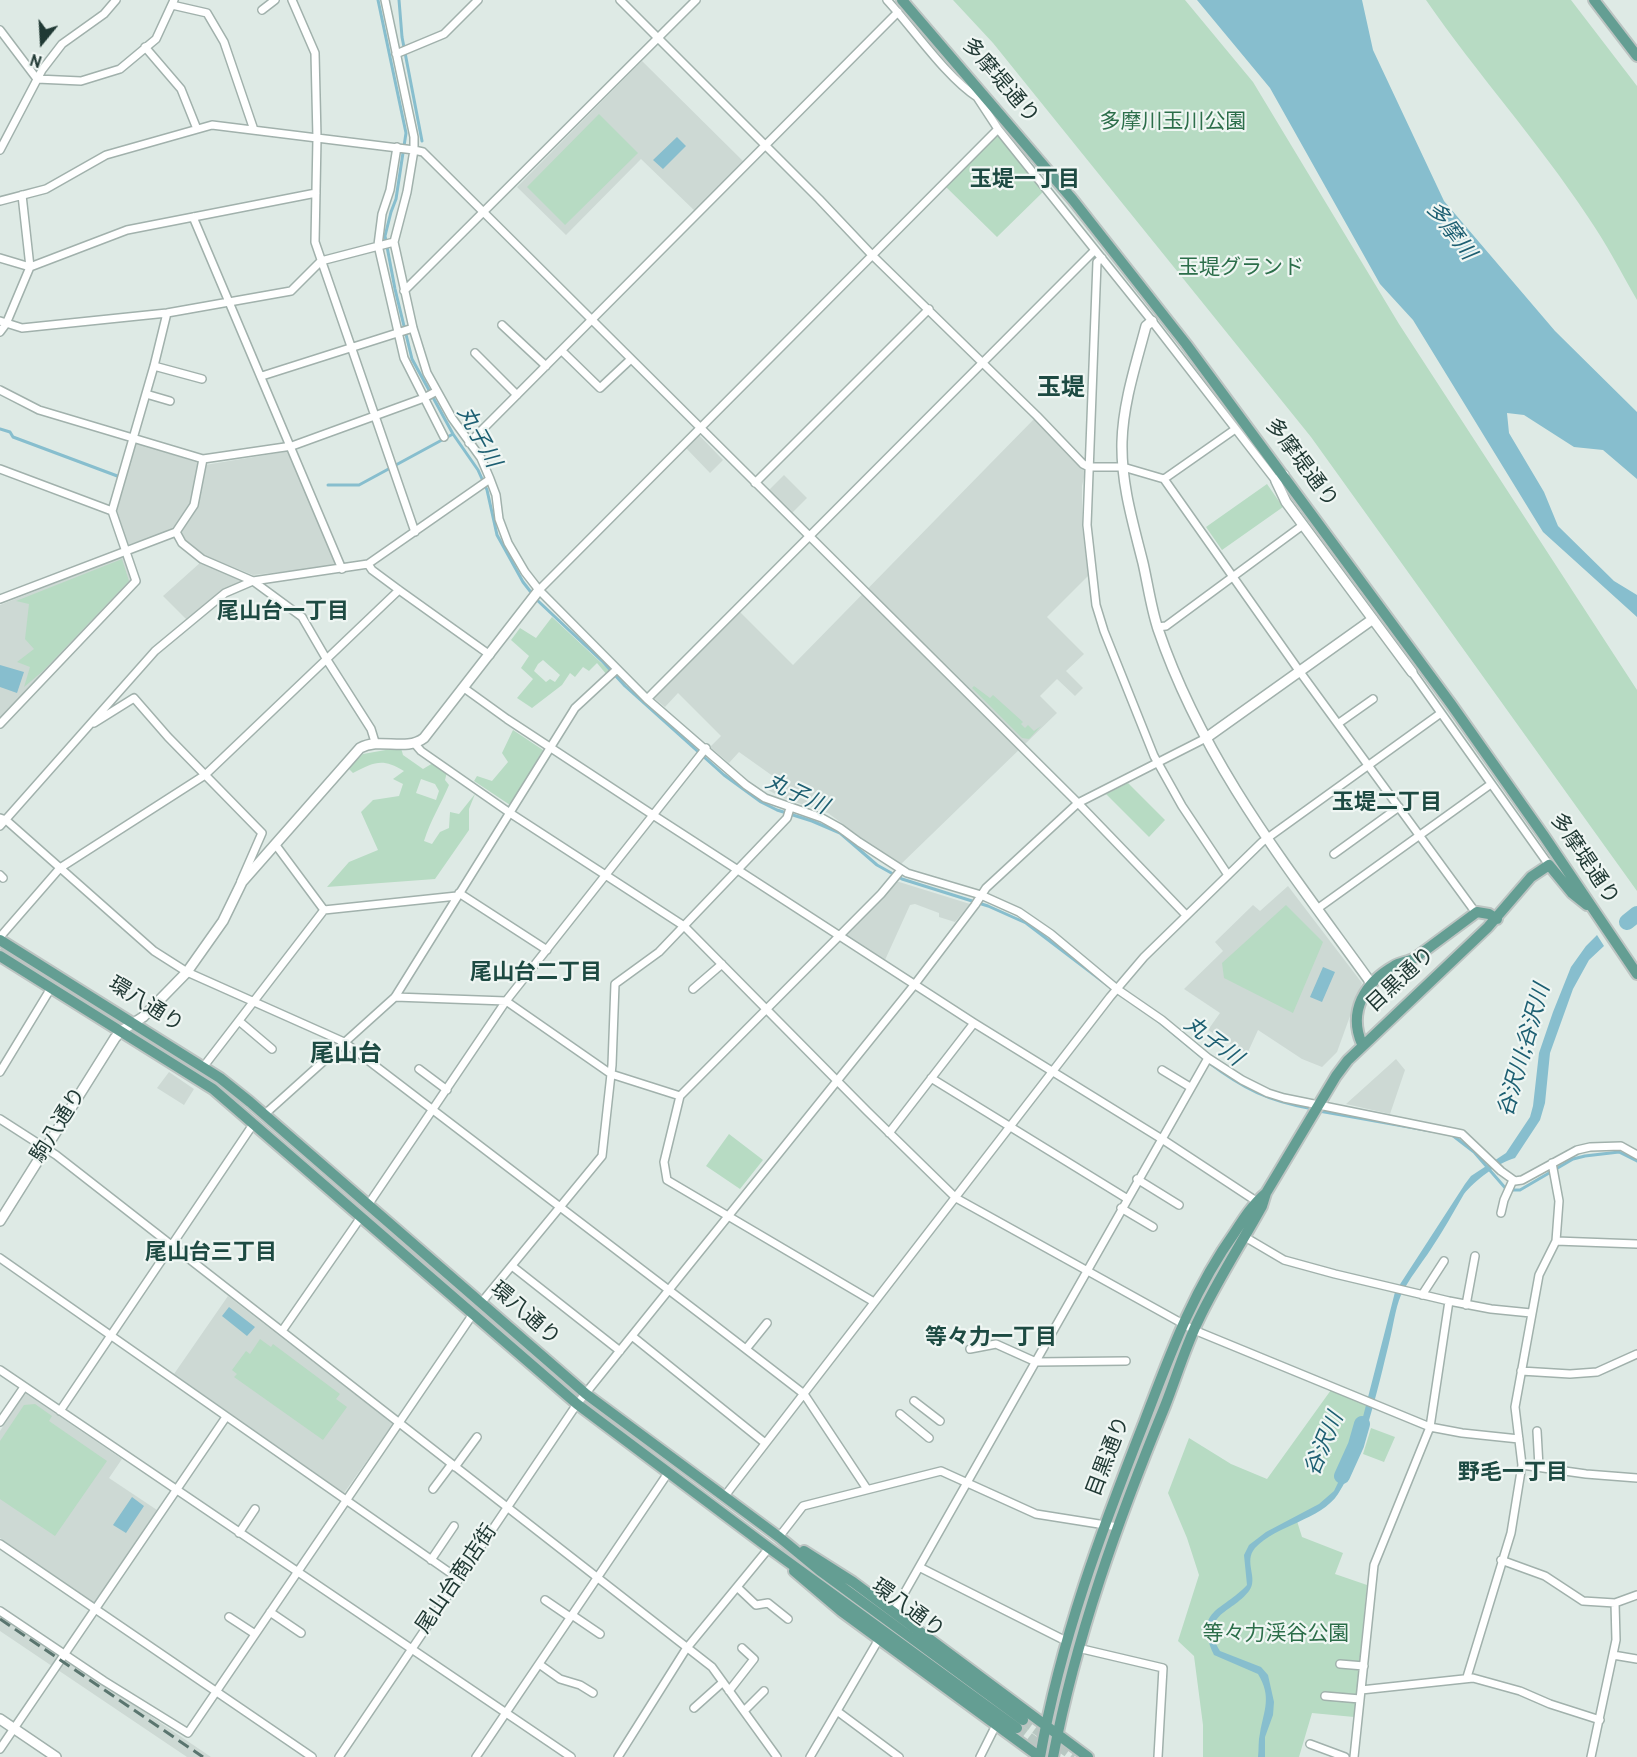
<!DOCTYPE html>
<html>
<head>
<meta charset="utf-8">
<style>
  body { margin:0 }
  #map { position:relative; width:1637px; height:1757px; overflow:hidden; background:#deeae5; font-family:Overpass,sans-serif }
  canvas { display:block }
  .north { position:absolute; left:12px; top:12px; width:60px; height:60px; -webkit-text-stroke:4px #eff6f3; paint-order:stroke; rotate:198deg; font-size:16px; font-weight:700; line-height:24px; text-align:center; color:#203934 }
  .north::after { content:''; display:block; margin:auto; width:21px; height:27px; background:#203934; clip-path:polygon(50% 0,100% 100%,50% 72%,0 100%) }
</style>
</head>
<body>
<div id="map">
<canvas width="1637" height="1757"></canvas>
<div class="north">N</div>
</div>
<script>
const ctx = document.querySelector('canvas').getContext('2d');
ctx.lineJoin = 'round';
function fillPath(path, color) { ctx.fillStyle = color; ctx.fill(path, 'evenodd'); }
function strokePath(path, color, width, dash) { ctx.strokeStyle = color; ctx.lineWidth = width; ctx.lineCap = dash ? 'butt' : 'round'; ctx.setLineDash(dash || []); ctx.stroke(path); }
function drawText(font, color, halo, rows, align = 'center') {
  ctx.font = font + ' Overpass,"Noto Sans JP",sans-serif'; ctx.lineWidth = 4.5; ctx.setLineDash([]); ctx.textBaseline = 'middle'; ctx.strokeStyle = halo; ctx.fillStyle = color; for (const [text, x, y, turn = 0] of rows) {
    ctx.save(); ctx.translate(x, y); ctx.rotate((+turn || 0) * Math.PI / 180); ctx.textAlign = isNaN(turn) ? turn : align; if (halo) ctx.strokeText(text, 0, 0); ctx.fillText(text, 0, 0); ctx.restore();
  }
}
fillPath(new Path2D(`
  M642 61 746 164 697 213 641 159 566 235 517 187Z
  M1035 418 1084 467 1085 473 1082 486V526L1088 576 1047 617 1084 654 1066 671 1083 688 1075 696 1057 679 1040 696 1057 713 899 866 828 813 783 798 768 790 777 779 739 752 729 763 710 747 721 736 678 693 665 707 654 698V695L738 610 793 665Z
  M698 434 723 460 710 473 685 447Z
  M138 444 199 463 192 505 173 530 127 545 114 512 133 445Z
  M290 451 337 562 336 566 253 575 206 556 186 541 181 532 197 506 205 465Z
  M784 475 807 498 790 515 767 492Z
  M124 556 132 580 0 719V605Z
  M201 562 242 580V582L224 590 187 620 163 596Z
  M896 881 970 904 955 922 939 917V913L915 904 910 905 885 960 844 937Z
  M1288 886 1362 983 1337 1052 1322 1067 1302 1059 1258 1030 1247 1054 1208 1030 1220 1013 1184 989 1223 951 1215 942 1253 905 1260 911Z
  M1396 1059 1405 1070 1390 1114 1346 1104Z
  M169 1072 194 1089 184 1105 157 1088Z
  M228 1296 393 1424 344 1493 174 1374Z
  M25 1393 122 1459 109 1478 157 1510 94 1603 0 1538V1431Z
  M0 1614 211 1757H187L0 1631Z`), '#cdd9d4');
fillPath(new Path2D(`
  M953 0H1185L1253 82 1399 324 1637 690V891L1311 437 993 43Z
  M1426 0H1571L1637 86V300C1621 272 1606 243 1588 217 1538 141 1477 74 1426 0Z
  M599 114 638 153 565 225 527 187Z
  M996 137H1000L1045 190 997 237 946 187Z
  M1267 484 1283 507 1222 550 1206 527Z
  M122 559 129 581 43 671 24 687 30 667 17 662 34 649 25 639 29 604 16 601Z
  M552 617 611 672 607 675 597 663 589 671 583 667 575 677 570 673 562 685 532 708 517 698 533 679 521 668 529 656 511 640 520 628 536 638ZM543 660 560 675 555 682 550 679 546 682 534 671 538 664Z
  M974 686 990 698 993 695 1023 722 1021 724 1025 728 1028 725 1034 731 1041 726 1029 739 1022 738 972 688Z
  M513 730 543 750 510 805 474 781 477 776 492 781 508 762 502 753Z
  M397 748H401L403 755 423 769 433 763 447 772 445 780 449 785C441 804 430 821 424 841L432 844 440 832 449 828 450 812 459 814 475 794 469 809V830L435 879 327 887 349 862 378 850 361 812 373 800 399 796 403 784 393 779 404 771C382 758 375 762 353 773L348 768 363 754ZM421 779 435 784 439 791 436 800 416 793Z
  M1128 783 1165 820 1149 837 1106 794Z
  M1286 905 1323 942 1293 1013 1224 978 1222 963Z
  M729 1134 763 1160 740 1189 706 1166Z
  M260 1339 271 1347 273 1344 340 1394 336 1399 347 1407 323 1440 234 1377 237 1374 232 1370 246 1351 250 1354Z
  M1331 1390 1371 1408C1365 1430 1346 1488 1329 1502 1320 1510 1307 1515 1297 1521L1302 1537 1343 1553 1335 1574 1367 1585 1354 1717 1312 1713 1299 1757H1203V1725L1194 1656 1178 1641 1199 1575 1187 1538 1168 1493 1189 1438 1231 1464 1267 1479Z
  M35 1404 52 1416 49 1421 107 1461 55 1536 0 1499V1441L24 1405Z
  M1371 1428 1395 1437 1384 1462 1363 1454Z`), '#b7dbc3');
fillPath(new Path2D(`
  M1197 0H1362L1373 50 1444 201 1555 331 1637 412V479L1603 450 1574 447 1524 415 1507 413 1509 433 1544 492 1558 526 1614 581 1637 595V617L1543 532 1413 320 1380 284 1270 88Z
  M677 137 686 146 663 169 653 160Z
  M0 665 24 672 17 693 0 687Z
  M1597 935 1604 946 1589 960 1573 989 1550 1053 1545 1103 1540 1120 1515 1158C1499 1162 1474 1181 1464 1194 1453 1213 1443 1231 1431 1249 1421 1264 1409 1279 1401 1295 1395 1309 1393 1328 1389 1343 1378 1388 1363 1456 1338 1494 1321 1520 1276 1525 1255 1548 1243 1562 1259 1578 1249 1591 1231 1614 1199 1614 1220 1651L1261 1667 1268 1675 1274 1702 1273 1715 1265 1737V1757H1258C1259 1749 1258 1741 1260 1733 1264 1710 1272 1697 1258 1674L1214 1655C1193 1609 1222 1612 1247 1585L1244 1555 1249 1545 1266 1532 1319 1504 1334 1491 1355 1448 1395 1292 1465 1184 1471 1176 1506 1153 1530 1117 1533 1106 1539 1053 1553 1012 1571 967 1586 946Z
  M1323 967 1335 972 1322 1002 1310 997Z
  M229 1307 255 1327 247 1336 222 1316Z
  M132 1497 144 1506 126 1533 113 1525Z`), '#87bece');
strokePath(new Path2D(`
  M378 0 406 133 396 199 391 212 385 236 395 289 412 359 453 434 478 470 487 490 497 535 523 582 537 600 603 662 625 686 724 775 761 802 777 810 812 821 840 833 877 865 902 879 988 906 1026 923 1110 987
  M399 0 402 37 422 141
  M0 429 10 432 13 437 120 477
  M328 485H359L453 434
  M1157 1020 1203 1058
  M1208 1062C1244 1089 1268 1101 1313 1109
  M1319 1111 1431 1131
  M1452 1135 1474 1152 1507 1190H1520L1573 1159 1585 1156 1619 1152 1637 1161`), '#87bece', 3);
strokePath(new Path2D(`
  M1627 922 1637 914
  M1342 1476 1356 1445 1362 1424`), '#87bece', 16);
strokePath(new Path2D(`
  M1023 1720 1074 1757
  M1017 1728 1055 1757`), '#b8c7c2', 10, [10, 5]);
const minor = new Path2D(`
  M292 0 315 53 317 138 315 242 415 532
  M385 0 414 137V150L407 192 394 242 413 328 427 373 452 418 481 458 490 479 496 495 499 519 508 543 525 572 539 590 647 699 746 785 765 798 822 818 840 828 859 842 907 873 981 895 1019 912 1051 934 1117 989 1162 1020 1208 1058 1242 1080 1268 1093 1284 1098 1462 1134 1501 1171 1515 1181 1522 1180 1577 1150 1590 1147 1621 1146 1637 1155
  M620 0 819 199 872 255 1037 416 1083 464 1089 467H1123L1164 479 1300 672 1476 913
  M887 0C913 28 946 77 977 97
  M172 5 207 13 224 42 254 130
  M262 10 275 0
  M0 30 37 79 81 81 120 69 156 39 174 0
  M145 47 181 89 197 129
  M396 54 444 34 478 0
  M982 92 977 97 998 129 1152 321 1276 481
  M397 147 390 190 382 214 378 245 404 358 444 437
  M0 150 42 70 62 44 104 14 116 0
  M0 201 46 189 106 155 212 125 414 150 423 152 1078 803 1186 915
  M193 217 342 569
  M0 258 30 267 127 230 316 193
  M1102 258 1097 262 1087 525 1096 605 1104 631 1154 756 1182 806 1228 875
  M404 291 696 0
  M0 321 22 328 167 313 291 291 321 261 394 242
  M502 325 546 366
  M0 332 6 324 30 267 22 195
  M562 351 600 388 631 359
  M475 353 517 395
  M154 366 202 379
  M262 376 413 328
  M0 390 39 410 203 459 292 446 424 398 437 391
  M146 394 170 401
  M469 443 898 12
  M0 469 112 511
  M1164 479 1234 430
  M755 483 929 309
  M176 532 182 543 202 559 253 581 302 617 327 660 371 729 375 742
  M368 564 372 570 399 590 490 655
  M539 590 998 129
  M0 599 176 532 194 505 203 459
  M1157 627 1166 626 1303 525
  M1412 672 1549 865
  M464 688 507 719 653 815 974 1023 1165 1141 1256 1201
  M647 699 1095 250
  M94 723 134 698 168 737 262 833 241 881
  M1339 723 1373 699
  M0 724 136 581 112 511 154 366 167 313
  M415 744 421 751 510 813 684 926 867 1111 956 1198 1194 1330 1430 1427 1462 1433 1519 1439
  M0 818 6 820 154 951 187 972 344 1042 712 1323 804 1394 867 1489
  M0 826 155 651 225 593 253 581 368 564 490 479
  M275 844 324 910 457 896
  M1334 854 1399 807
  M0 875 3 878
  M459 893 547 950
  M1317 909 1491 784
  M0 937 60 868 205 775 399 590
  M693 989 722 964
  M395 997 506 1001 611 1074 680 1096
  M239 1021 272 1049
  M204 1066 324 910
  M419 1069 447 1090
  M1162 1070 1190 1087
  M0 1072 51 988
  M931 1078 1126 1198
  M265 1114 395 997 575 708 616 670
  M0 1119 56 1155 712 1667 777 1757
  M889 1133 974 1023
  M1137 1179 1179 1205
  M368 1205 506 1001 706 748
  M1121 1208 1153 1227
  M1501 1213 1504 1200 1513 1180
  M1245 1237 1284 1260 1335 1274 1449 1301 1491 1309 1531 1313
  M1556 1241 1637 1244
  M0 1258 459 1579
  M512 1266 620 1351
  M1422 1295 1444 1261
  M1449 1301 1430 1427 1374 1565 1361 1690 1473 1678 1520 1691 1550 1704 1600 1720
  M874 1302 667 1180 664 1162 680 1096 881 894 901 870
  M481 1303 602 1156 612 1065 615 984 659 952 787 818 790 808
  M1466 1305 1475 1256
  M282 1331 361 1217
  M632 1336 765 1443
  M746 1349 767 1323
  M970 1349 996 1344 1036 1362 1126 1361
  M0 1370 571 1757
  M1521 1371 1570 1374 1597 1372 1637 1354
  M914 1401 940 1421
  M60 1411 254 1123
  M900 1414 929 1438
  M0 1422 24 1387
  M1537 1431 1539 1467
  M1522 1465 1586 1474 1637 1478
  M455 1467 477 1437
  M433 1489 451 1465
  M724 1497 1110 997 1144 957 1262 842 1441 713
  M239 1533 255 1509
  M779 1537 803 1506 941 1471 1036 1514 1118 1527
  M0 1544 312 1757
  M431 1560 454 1526
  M1501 1560 1545 1576 1583 1601 1615 1603 1637 1595
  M919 1567 1066 1641
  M737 1587 756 1605 768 1603 788 1619
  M545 1600 570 1617
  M0 1611 104 1681 188 1733 473 1314
  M270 1612 301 1633
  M893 1613 1208 1058
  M572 1615 600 1634
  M229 1617 255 1634
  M1078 1648 1163 1668 1158 1757
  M1613 1655 1637 1659
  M539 1664 560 1679 580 1685 593 1693
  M1340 1664 1364 1666
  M1467 1677 1511 1533 1522 1465 1515 1407 1539 1275 1556 1241 1559 1201 1552 1163
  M729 1691 754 1659 742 1648
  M1325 1696 1360 1699
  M694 1708 723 1682
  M744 1711 764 1691
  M837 1711 899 1757
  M1310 1744 1345 1757
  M0 1749 226 1417
  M339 1757 577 1404 915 984 975 905 986 888 1078 803 1206 738
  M476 1757 668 1473
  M618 1757 686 1649 769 1548
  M810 1757 879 1639
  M980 1757 996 1725
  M1354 1757 1361 1690
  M1591 1757 1616 1640 1615 1603`);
const tertiary = new Path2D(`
  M1152 321 1146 326C1136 364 1123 403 1122 442 1121 484 1133 523 1143 563 1148 585 1151 608 1158 629 1204 764 1289 869 1371 983
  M1284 475 1276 481 1286 502 1412 672
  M1206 738 1373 619
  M0 1221 115 1038 121 1031 143 1017 187 972 223 921 242 882 360 748C380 737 406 752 424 738L539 590
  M0 1719 56 1757`);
const primary = new Path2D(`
  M902 0 1073 200 1186 344 1451 704 1544 836 1637 974
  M1594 0 1637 56
  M0 940 220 1078 250 1102 586 1394 779 1537 819 1570 1023 1720
  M0 956 213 1089 577 1404 769 1548 1017 1728
  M1362 1044C1348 1012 1364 983 1394 966 1400 962 1408 962 1415 958L1477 912 1489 914 1497 919
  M804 1551 853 1582 1088 1757
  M794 1571 841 1611 1040 1757
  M1040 1757C1061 1638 1101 1532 1145 1420 1171 1352 1193 1291 1235 1232 1244 1218 1253 1204 1266 1193
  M1053 1757C1076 1636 1118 1520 1165 1406 1176 1378 1185 1348 1198 1321 1217 1281 1241 1244 1262 1206L1266 1193 1336 1076 1348 1060 1488 927 1531 877 1549 865 1572 893 1587 905`);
strokePath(minor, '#a1b1ac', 10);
strokePath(tertiary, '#a1b1ac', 12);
strokePath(primary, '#bcc4c2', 14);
strokePath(minor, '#fff', 7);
strokePath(tertiary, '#fff', 9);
strokePath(primary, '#649e93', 10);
strokePath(new Path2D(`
  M0 1619 203 1757`), '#5a756f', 3, [12, 6]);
drawText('21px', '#203934', '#eff6f3', [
  ["多摩堤通り",999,82,49],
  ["多摩堤通り",1300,464,53],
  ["多摩堤通り",1583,860,56],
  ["目黒通り",1402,981,-43],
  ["環八通り",145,1006,32],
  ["駒八通り",60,1126,-58],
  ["環八通り",524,1315,41],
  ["目黒通り",1110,1457,-69],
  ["尾山台商店街",458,1580,-56],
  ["環八通り",907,1610,36]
]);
drawText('21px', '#2c6e4a', '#eff6f3', [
  ["多摩川玉川公園",1173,124],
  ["玉堤グランド",1241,270],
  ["等々力渓谷公園",1276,1636]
]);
drawText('bold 22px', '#1d4a42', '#eff6f3', [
  ["玉堤一丁目",1025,182],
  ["尾山台一丁目",283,614],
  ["玉堤二丁目",1387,805],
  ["尾山台二丁目",536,975],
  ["尾山台三丁目",211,1255],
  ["等々力一丁目",991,1340],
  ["野毛一丁目",1513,1475]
]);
drawText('italic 22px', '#1d5f72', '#eff6f3', [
  ["多摩川",1449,232,53],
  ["丸子川",477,438,61],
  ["丸子川",796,796,25],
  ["丸子川",1212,1043,37],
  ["谷沢川;谷沢川",1526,1051,-74],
  ["谷沢川",1326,1445,-67]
]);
drawText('bold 24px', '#1d4a42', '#eff6f3', [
  ["玉堤",1061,390],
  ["尾山台",346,1056]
]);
</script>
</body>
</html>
